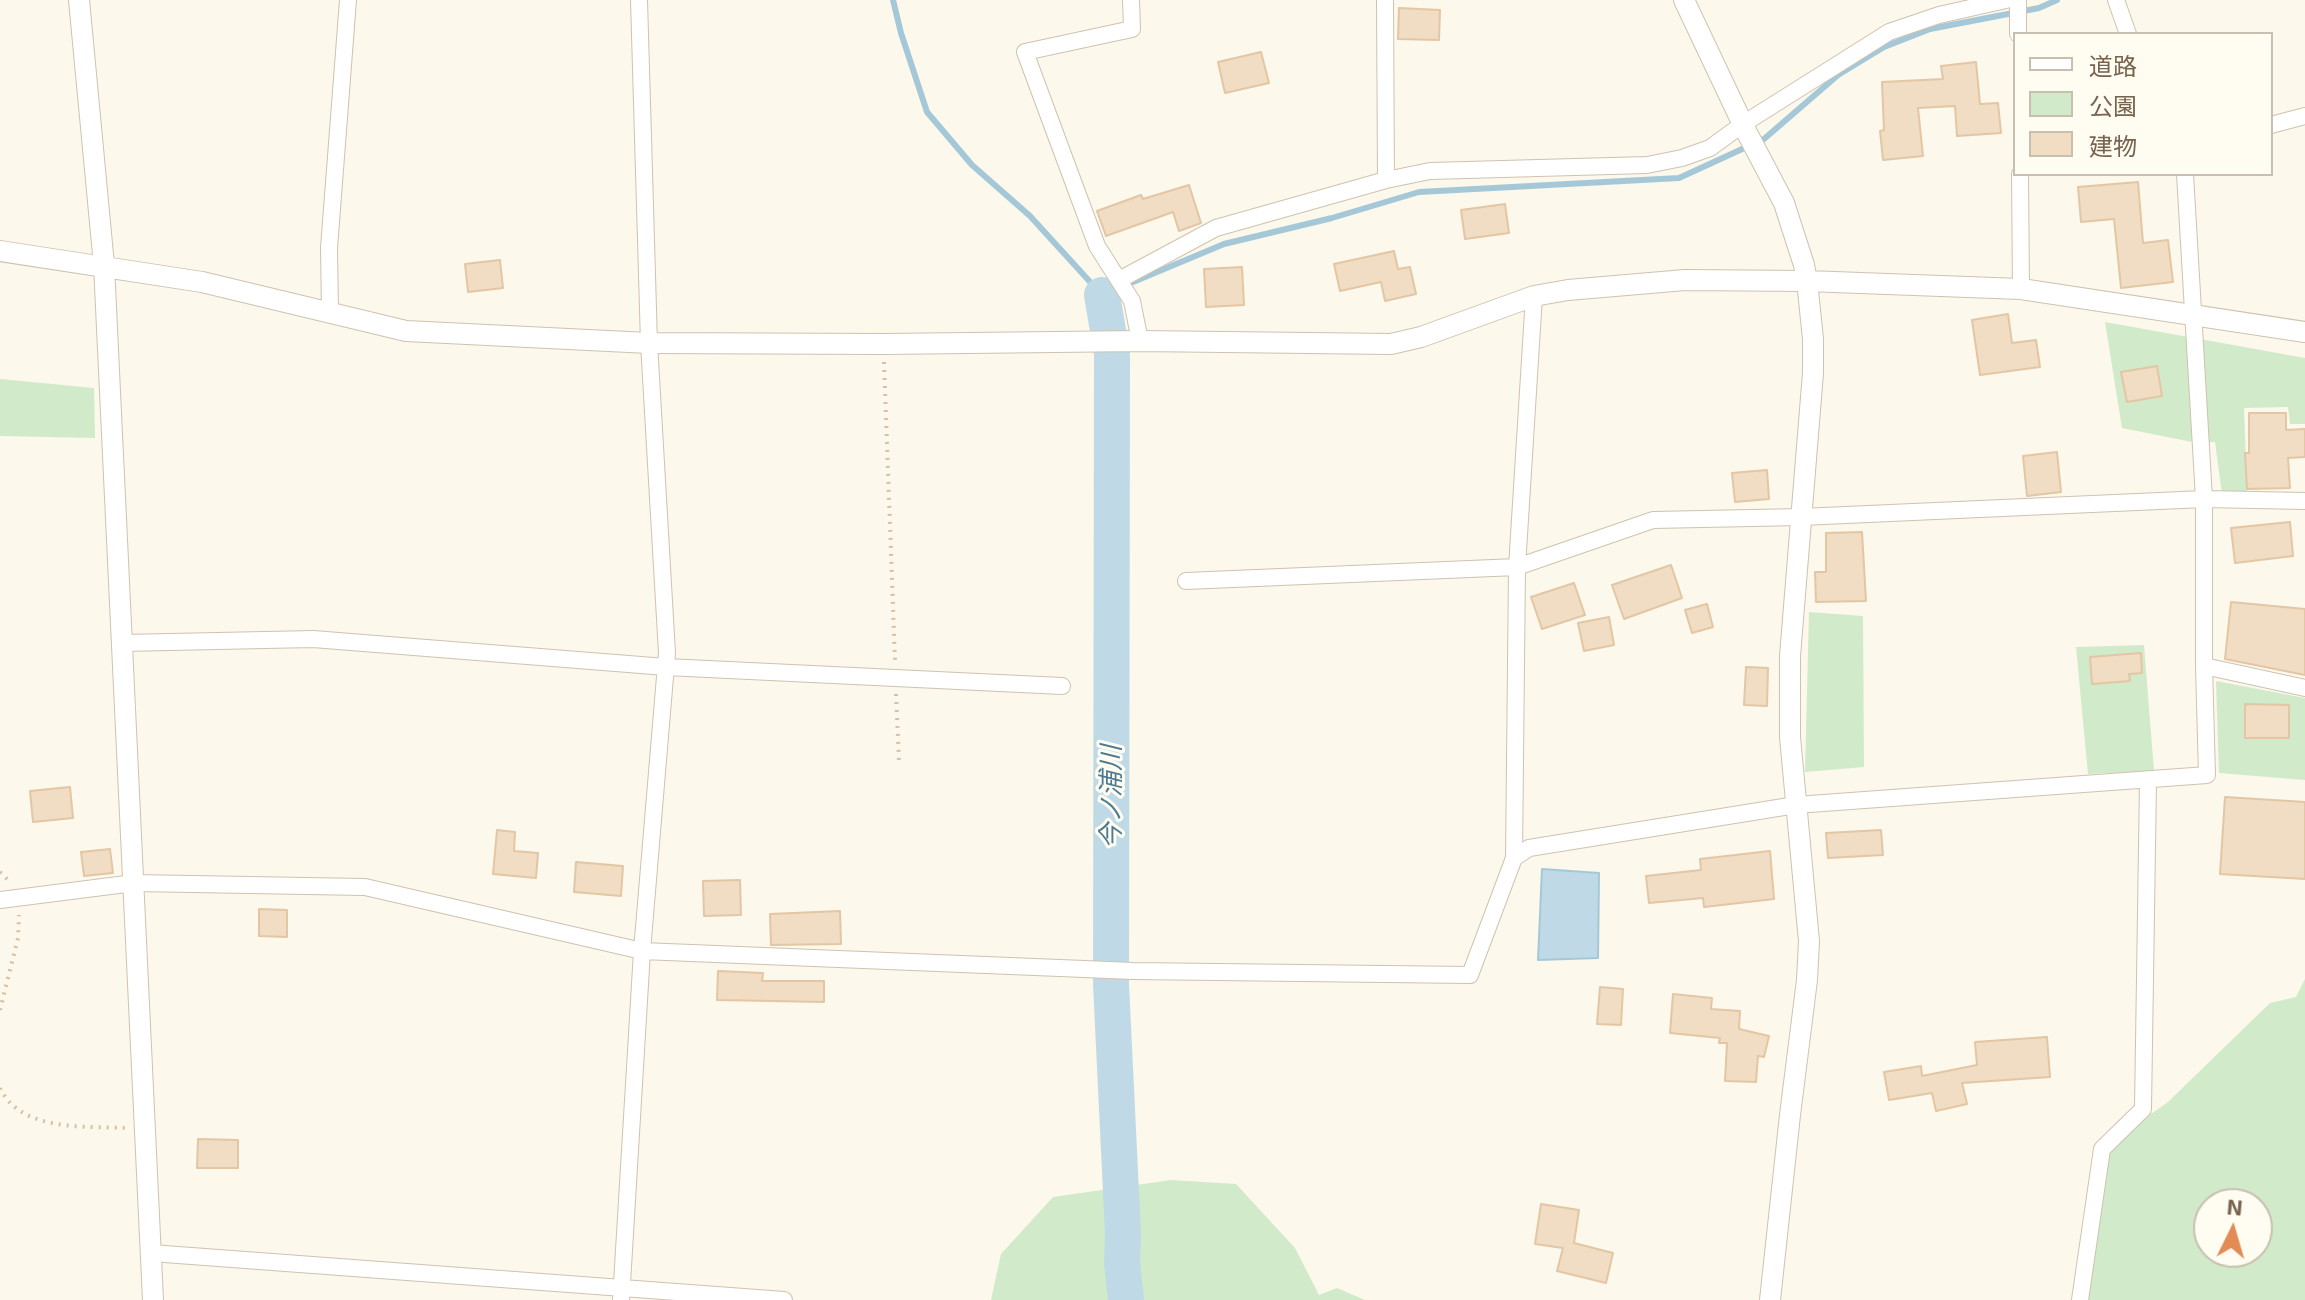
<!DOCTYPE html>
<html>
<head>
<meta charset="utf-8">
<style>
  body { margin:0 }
  #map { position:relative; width:2305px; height:1300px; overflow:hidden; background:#fcf8eb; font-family:"Exo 2","Noto Sans JP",sans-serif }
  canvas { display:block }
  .legend { position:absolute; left:2013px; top:32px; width:260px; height:144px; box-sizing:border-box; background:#fffcf1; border:2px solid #c9bfb0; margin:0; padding:10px 14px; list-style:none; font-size:24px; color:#77634e }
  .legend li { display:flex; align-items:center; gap:16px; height:40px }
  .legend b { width:40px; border:2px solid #c9bfb0 }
  .north { position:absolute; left:2193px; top:1188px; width:80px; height:80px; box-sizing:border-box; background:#fffcf1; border:2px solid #c9bfb0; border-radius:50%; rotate:5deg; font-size:22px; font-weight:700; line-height:32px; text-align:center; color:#77634e }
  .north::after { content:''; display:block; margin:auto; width:28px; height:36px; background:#e28b54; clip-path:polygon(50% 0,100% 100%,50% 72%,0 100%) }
</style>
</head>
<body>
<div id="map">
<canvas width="2305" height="1300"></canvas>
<ul class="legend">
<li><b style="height:10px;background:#fff"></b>道路</li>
<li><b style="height:22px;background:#d1eac9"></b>公園</li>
<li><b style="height:22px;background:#f1ddc3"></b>建物</li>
</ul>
<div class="north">N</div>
</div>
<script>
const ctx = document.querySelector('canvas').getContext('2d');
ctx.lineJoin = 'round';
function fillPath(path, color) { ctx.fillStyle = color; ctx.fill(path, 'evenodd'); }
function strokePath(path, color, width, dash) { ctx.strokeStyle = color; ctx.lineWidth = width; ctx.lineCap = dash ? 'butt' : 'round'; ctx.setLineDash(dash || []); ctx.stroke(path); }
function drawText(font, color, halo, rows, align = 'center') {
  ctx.font = font + ' "Exo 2","Noto Sans JP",sans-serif'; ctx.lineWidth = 6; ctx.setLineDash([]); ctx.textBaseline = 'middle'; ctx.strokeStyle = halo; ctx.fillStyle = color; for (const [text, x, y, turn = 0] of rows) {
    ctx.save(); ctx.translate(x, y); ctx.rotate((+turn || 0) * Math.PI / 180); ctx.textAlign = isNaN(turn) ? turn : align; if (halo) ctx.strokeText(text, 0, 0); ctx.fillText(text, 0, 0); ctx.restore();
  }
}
fillPath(new Path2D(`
  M2105 322 2305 358V424H2290L2288 407 2244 408 2247 491 2222 494 2215 442 2197 443 2122 428Z
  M0 379 94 388 95 438 0 436Z
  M1809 612 1863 616 1864 767 1805 772Z
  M2144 645 2154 771 2088 774 2076 647Z
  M2216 681 2305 698V780L2219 773Z
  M2305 979V1300H2080L2102 1149 2168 1102 2270 1003 2296 997ZM2209 1204H2257V1252H2209Z
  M1171 1180 1236 1184 1295 1248 1319 1295 1337 1288 1365 1300H991L1001 1254 1053 1197Z`), '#d1eac9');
const water = new Path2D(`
  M1542 869 1599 873 1598 958 1538 960Z`);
fillPath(water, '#bfdae6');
strokePath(water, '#a5c8d8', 2);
strokePath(new Path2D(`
  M893 0 901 33 927 112 972 165 1030 216 1102 295 1224 244 1332 218 1419 192 1679 178 1764 139 1838 75 1884 47 1930 29 2039 8 2057 0`), '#a5c8d8', 6);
strokePath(new Path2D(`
  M1102 295 1112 354 1111 984 1123 1234 1122 1263 1126 1300`), '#bfdae6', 36);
const building = new Path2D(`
  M1399 8 1440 10 1439 40 1398 39Z
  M1261 52 1269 83 1225 93 1218 62Z
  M1976 62 1980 104 1998 103 2001 133 1957 136 1955 106 1918 108 1923 156 1883 160 1880 131 1884 130 1882 82 1943 79 1941 66Z
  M2138 182 2143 243 2168 240 2173 282 2121 288 2114 219 2081 222 2078 187Z
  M1189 185 1201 223 1179 231 1173 212 1106 236 1097 211 1141 195 1143 199Z
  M1505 204 1509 233 1465 239 1461 210Z
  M1394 251 1398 269 1410 267 1416 294 1385 301 1381 282 1340 291 1334 264Z
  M500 260 503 288 468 292 465 264Z
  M1242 267 1244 305 1206 307 1204 269Z
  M2008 314 2012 343 2036 340 2040 367 1980 375 1972 320Z
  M2157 366 2162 396 2127 402 2121 372Z
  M2249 413H2286V430L2305 429V457L2288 458 2290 488 2247 489 2245 453H2249Z
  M2057 452 2061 492 2027 496 2023 456Z
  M1767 470 1769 499 1735 502 1732 473Z
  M2290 522 2293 556 2235 563 2231 528Z
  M1862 532 1866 601 1816 602 1815 572H1826V533Z
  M1671 565 1682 598 1624 619 1612 585Z
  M1574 583 1585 615 1542 629 1531 597Z
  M2231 602 2305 609V675L2225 659Z
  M1707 604 1713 627 1692 633 1685 610Z
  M1609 617 1614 645 1584 651 1578 623Z
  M2141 653 2142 673 2129 674 2130 681 2092 684 2090 657Z
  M1746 667 1768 668 1767 706 1744 705Z
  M2245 704 2289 705V738H2245Z
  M70 787 73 818 33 822 30 791Z
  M2225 797 2305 802V879L2220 874Z
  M497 830 515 832 514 851 538 853 536 878 493 874Z
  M1881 830 1883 855 1828 858 1826 833Z
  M110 849 113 873 84 876 81 852Z
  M1770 851 1774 899 1704 907 1703 898 1649 903 1646 876 1701 870 1700 859Z
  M576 862 623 866 621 896 574 892Z
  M740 880 741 915 704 916 703 881Z
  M259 909 287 910V937L259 936Z
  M840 911 841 944 771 945 770 914Z
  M718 971 763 973 762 981H824V1002L717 1000Z
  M1600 987 1623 989 1621 1025 1597 1024Z
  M1673 994 1712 998 1711 1009 1740 1011 1739 1029 1769 1036 1764 1057 1758 1056 1756 1082 1725 1081 1727 1043H1719L1720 1038 1670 1033Z
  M2047 1037 2050 1077 1962 1083 1967 1104 1936 1111 1932 1093 1889 1100 1884 1072 1921 1066 1922 1076 1977 1065 1975 1042Z
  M198 1139 238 1140V1168H197Z
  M1541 1204 1579 1210 1574 1243 1613 1253 1606 1283 1557 1271 1563 1248 1535 1244Z`);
fillPath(building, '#f1ddc3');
strokePath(building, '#e3c6a4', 2);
const minor = new Path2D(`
  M1131 0 1132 29 1025 52 1097 246 1132 301 1140 341
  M1385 0 1386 180
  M2018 0V34
  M2116 0 2128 34
  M2271 125 2305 116
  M2020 174 2021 289
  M1119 280 1216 228 1386 180 1430 171 1647 165 1682 158 1710 148 1743 124 1889 32 1939 15 2006 0
  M330 312 329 248 348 0
  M1186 581 1517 567 1653 520 1801 517 2204 499 2305 501
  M122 643 313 639 666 667 1062 686
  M2204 666 2305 688
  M1514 858 1517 567 1534 296
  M0 900 134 883 365 887 642 951 1133 971 1470 975 1514 858 1529 848 1796 805 2207 775 2204 666V499L2185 174
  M151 1253 784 1300
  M621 1300 642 951 667 653 649 343 639 0
  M2080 1300 2102 1149 2143 1109 2148 781`);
const tertiary = new Path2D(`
  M79 0 104 265 153 1300
  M1684 0 1746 131 1784 203 1804 265 1807 281 1813 339V373L1790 656V737L1809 941 1807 980 1790 1115 1770 1300
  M0 251 202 282 406 331 649 343 883 344 1140 341 1391 344 1421 337 1534 296 1568 290 1685 280 1807 281 2021 289 2305 332`);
strokePath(minor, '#cfc2b0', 18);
strokePath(tertiary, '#cfc2b0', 22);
strokePath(new Path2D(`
  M884 362 895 661
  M896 694 899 760
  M0 872 10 882
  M0 1010 18 938 19 915
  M0 1088C21 1132 85 1126 126 1128`), '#d7c0a5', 4, [2, 6]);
strokePath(minor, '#fff', 16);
strokePath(tertiary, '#fff', 20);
drawText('italic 26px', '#4b7a91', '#fffcf1', [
  ["今ノ浦川",1111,797,-90]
]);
</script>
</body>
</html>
